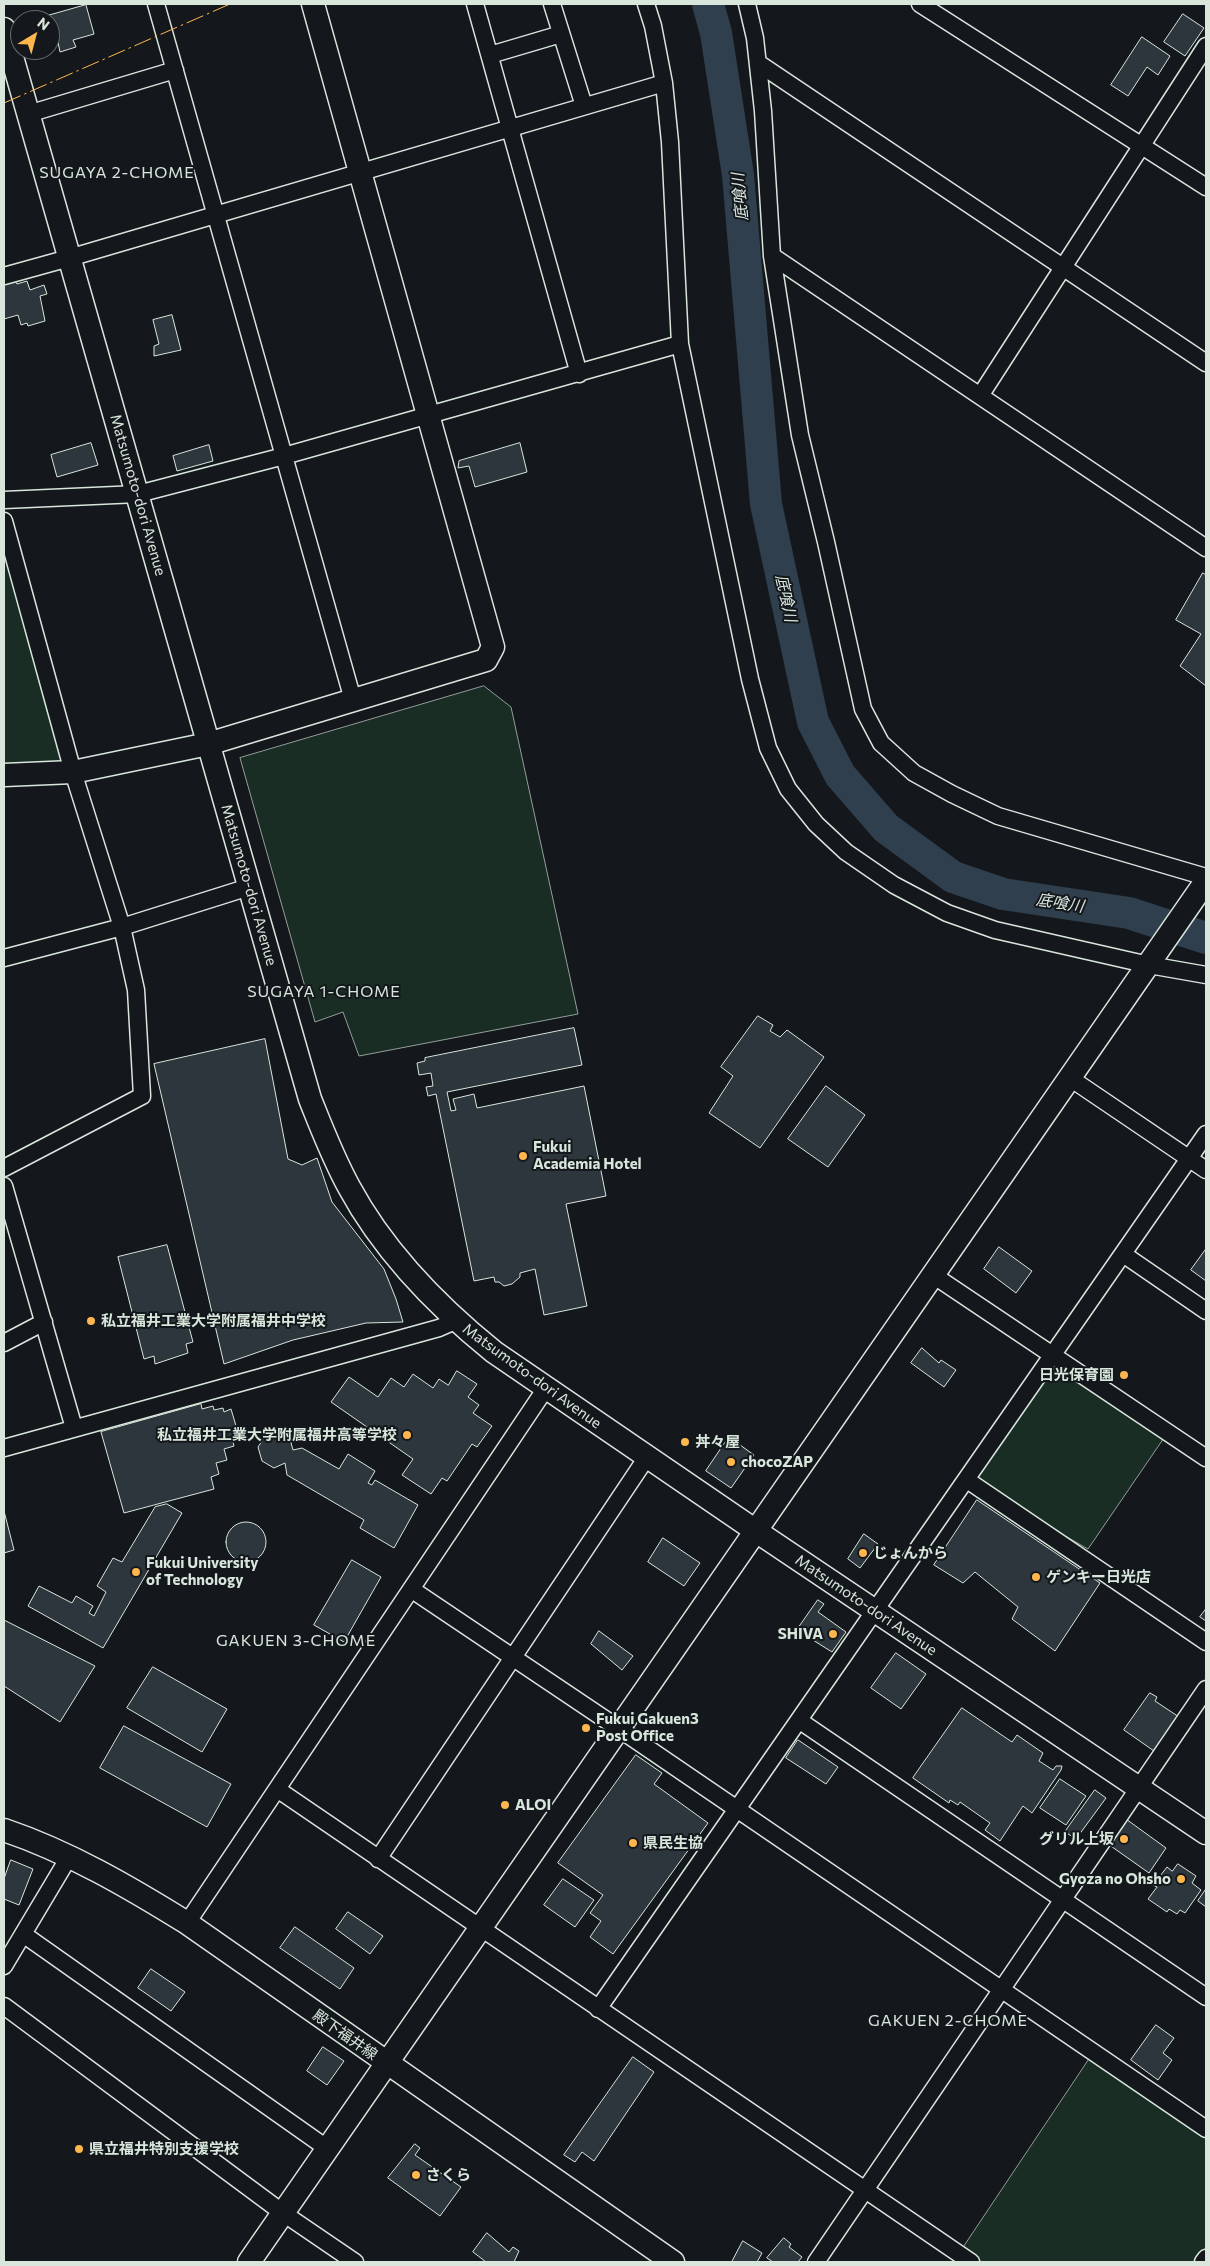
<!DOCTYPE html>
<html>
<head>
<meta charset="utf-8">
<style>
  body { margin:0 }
  #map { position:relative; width:1210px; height:2266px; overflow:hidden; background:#14181c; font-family:Commissioner,sans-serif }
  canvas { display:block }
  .frame { position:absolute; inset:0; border:5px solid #d8e6dc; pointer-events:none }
  .north { position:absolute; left:10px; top:10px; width:50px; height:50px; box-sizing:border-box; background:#14181c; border:1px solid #626a69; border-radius:50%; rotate:37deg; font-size:14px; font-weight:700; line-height:20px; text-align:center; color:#d8e6dc }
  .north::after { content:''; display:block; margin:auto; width:18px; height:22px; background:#ffb74d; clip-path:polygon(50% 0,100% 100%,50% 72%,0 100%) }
</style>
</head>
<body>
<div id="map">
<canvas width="1210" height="2266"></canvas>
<div class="frame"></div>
<div class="north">N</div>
</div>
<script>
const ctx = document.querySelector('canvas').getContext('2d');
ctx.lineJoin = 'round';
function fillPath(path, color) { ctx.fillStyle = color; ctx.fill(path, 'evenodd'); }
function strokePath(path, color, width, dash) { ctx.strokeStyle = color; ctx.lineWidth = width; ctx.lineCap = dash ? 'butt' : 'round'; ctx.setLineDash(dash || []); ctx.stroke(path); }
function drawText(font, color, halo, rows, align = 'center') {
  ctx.font = font + ' Commissioner,"Noto Sans JP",sans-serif'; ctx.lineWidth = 4; ctx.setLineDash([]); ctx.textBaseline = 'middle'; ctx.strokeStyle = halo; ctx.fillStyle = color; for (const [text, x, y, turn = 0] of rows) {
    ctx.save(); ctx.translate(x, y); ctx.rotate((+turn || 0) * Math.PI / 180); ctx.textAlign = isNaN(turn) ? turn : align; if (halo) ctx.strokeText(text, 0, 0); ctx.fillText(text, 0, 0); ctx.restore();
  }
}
const green = new Path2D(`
  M4 521 73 772 4 774Z
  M484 686 511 707 578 1014 359 1056 343 1012 315 1022 240 758Z
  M1053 1356 1168 1432 1088 1549 967 1480Z
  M1094 2052 1206 2129V2258L1203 2262H971L959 2254Z`);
fillPath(green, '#1a2d24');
strokePath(green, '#939e99', 1);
strokePath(new Path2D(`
  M708 4 716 33 738 175 766 504 813 722 840 775 886 828 953 877 1003 894 1129 913 1206 938`), '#2f3f4d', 32);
const building = new Path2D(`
  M86 5 94 34 73 40 76 47 60 52 58 42 50 44V20H32Z
  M1183 14 1204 28 1185 56 1164 42Z
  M1142 37 1170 56 1158 75 1147 67 1128 96 1111 85Z
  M15 281 17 284 27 281 30 290 44 285 47 294 40 296 45 321 28 326 27 323 21 325 18 315 4 319V284Z
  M172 315 181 350 154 356V346L159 344 153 320Z
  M91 443 98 465 57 477 51 455Z
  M520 443 527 472 475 487 469 466 458 468 459 461Z
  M209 445 213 461 177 471 173 456Z
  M1203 573 1206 575V686L1180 666 1201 634 1176 620Z
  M758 1016 773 1025 770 1031 780 1037 787 1030 824 1057 760 1148 709 1113 733 1076 721 1067Z
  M574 1028 582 1065 447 1092 451 1111 456 1110 453 1099 474 1094 477 1108 584 1086 606 1196 566 1204 587 1306 544 1315 535 1269 520 1273V1277L512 1284 504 1286 499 1282H495L494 1277 474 1281 436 1094 428 1096 426 1087 433 1086 431 1073 419 1075 417 1063 425 1061V1058Z
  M265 1039 288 1159 302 1165 317 1158 332 1202 384 1269 396 1299 403 1322 366 1323 293 1340 224 1364 154 1064Z
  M826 1086 865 1115 828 1167 788 1139Z
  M167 1245 193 1342 186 1344 188 1353 155 1364 154 1356 144 1359 118 1257Z
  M999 1247 1032 1271 1016 1293 984 1269Z
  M1206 1249V1281L1191 1270Z
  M922 1348 939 1363 941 1360 956 1370 944 1387 911 1363Z
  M457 1371 477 1384 468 1397 479 1405 473 1413 492 1426 477 1447 472 1444 447 1481 442 1478 431 1494 402 1475 413 1459 331 1402 349 1377 378 1397 391 1378 404 1387 413 1374 433 1388 439 1379 448 1385Z
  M201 1404 202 1409 213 1406 214 1410 223 1408 224 1412 231 1409 239 1436 232 1438 234 1446 224 1449 227 1460 216 1463 219 1474 211 1477 214 1489 124 1513 101 1432Z
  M278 1431 290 1439 293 1450 302 1448 339 1469 348 1454 375 1471 368 1483 372 1485 375 1480 418 1505 394 1548 360 1528 364 1520 287 1475 285 1463 274 1468 262 1461 258 1447 266 1435Z
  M729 1437 754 1455 731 1488 706 1471Z
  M977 1500 1100 1583 1055 1651 1012 1619 1018 1607 975 1572 963 1583 934 1565Z
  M167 1504 182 1513 103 1648 28 1606 39 1586 72 1603 76 1596 93 1606 89 1613 94 1616 106 1592 97 1586 113 1558 122 1562 155 1507Z
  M4 1511 14 1550 4 1553Z
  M226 1542a20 20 0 1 1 40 0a20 20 0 1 1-40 0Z
  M864 1534 878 1544 860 1568 848 1559Z
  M663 1538 700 1563 684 1586 648 1562Z
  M352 1560 381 1577 344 1642 314 1625Z
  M818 1600 824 1604 818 1612 846 1632 832 1652 797 1630Z
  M1206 1609V1621L1200 1617Z
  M4 1620 95 1666 60 1722 4 1686Z
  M599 1631 633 1656 622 1670 591 1644Z
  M896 1653 926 1674 901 1709 871 1688Z
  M153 1667 227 1709 202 1752 127 1708Z
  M1150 1693 1157 1697 1155 1701 1179 1717 1154 1751 1124 1730Z
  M962 1708 1012 1742 1017 1735 1043 1753 1039 1761 1053 1770 1056 1766H1062L1061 1770 1032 1813 1023 1806 1000 1841 985 1830 990 1823 960 1802 958 1805 950 1800 949 1803 913 1778Z
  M124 1726 231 1784 207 1827 100 1768Z
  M798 1740 838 1767 826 1784 786 1758Z
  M636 1755 662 1773 654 1784 708 1823 613 1954 590 1937 601 1921 590 1913 603 1895 558 1863Z
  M1060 1779 1086 1796 1066 1825 1040 1808Z
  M1095 1790 1106 1798 1076 1839 1065 1832Z
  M1126 1819 1166 1848 1149 1873 1108 1844Z
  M11 1860 33 1869 19 1905 4 1899V1879Z
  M1178 1864 1196 1876 1192 1883 1201 1890 1185 1913 1180 1910 1177 1914 1169 1909 1167 1912 1148 1899 1157 1887 1153 1885 1167 1867 1172 1871Z
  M563 1879 594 1900 575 1927 544 1905Z
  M1206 1889V1907L1198 1901Z
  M348 1912 383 1936 370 1954 336 1929Z
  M295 1927 354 1968 340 1989 280 1948Z
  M151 1969 185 1992 171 2011 138 1988Z
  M1156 2025 1174 2038 1163 2053 1172 2060 1158 2080 1131 2060Z
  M323 2047 344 2061 327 2085 307 2071Z
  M633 2057 654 2072 594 2161 582 2152 575 2162 564 2155Z
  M415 2144 420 2148 415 2155 461 2187 440 2216 388 2178Z
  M487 2233 509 2252 513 2247 519 2251 514 2262H486L473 2252Z
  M784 2238 791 2244 789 2247 802 2257 798 2262H773L767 2258Z
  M743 2241 762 2253 757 2262H732Z`);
fillPath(building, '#2c363c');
strokePath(building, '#d8e6dc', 1);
const street = new Path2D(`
  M156 4 353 700
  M475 4 579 374
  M552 4 584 106
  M646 4 653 26 664 83 670 142 680 344 750 679 768 748 788 789 816 824 846 852 894 885 947 913 995 930 1149 965 1206 975
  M747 4 755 38 763 111 772 256 800 435 826 542 863 709 881 743 914 773 952 794 998 816 1206 877
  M920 4 1206 187
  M490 55 561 34
  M758 63 1206 363
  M28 114 175 70
  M772 256 1206 548
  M4 276 69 258 664 83
  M980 396 1206 46
  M4 500 138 494 284 456 680 344
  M4 521 73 772 122 927 136 990 142 1096 4 1168
  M4 958 122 927 249 887
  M1070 1078 1206 1170
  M4 1186 74 1428
  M1123 1254 1206 1311
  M933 1275 1206 1458
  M4 1343 44 1322
  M4 1448 439 1328 455 1321
  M967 1480 1206 1642
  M411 1589 618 1728 1206 2129
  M800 1721 1206 1997
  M277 1789 971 2262
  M378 1859 647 1457
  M187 1923 546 1388
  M23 1934 328 2149
  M4 1966 69 1857
  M4 2006 283 2213 355 2262
  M598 2009 1206 1134
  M816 2262 1206 1689
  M1203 2262 1206 2258`);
const secondary = new Path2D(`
  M4 29 310 1099C322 1129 333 1158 349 1187 384 1252 437 1306 494 1352L756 1531 1206 1833
  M4 775 73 772 208 744 486 660 493 647 313 4
  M4 1830C69 1852 129 1887 187 1923L673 2262
  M249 2262 1206 881`);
strokePath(street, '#d8e6dc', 19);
strokePath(secondary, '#d8e6dc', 25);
strokePath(street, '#14181c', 16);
strokePath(secondary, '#14181c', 22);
strokePath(new Path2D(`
  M4 103 230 4`), '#ffb74d', 1, [18, 4, 2.5, 4]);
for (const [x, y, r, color] of [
  [523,1156,5,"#ffb74d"],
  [91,1321,5,"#ffb74d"],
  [1124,1375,5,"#ffb74d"],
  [407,1435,5,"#ffb74d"],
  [685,1442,5,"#ffb74d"],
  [731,1462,5,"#ffb74d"],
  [863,1553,5,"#ffb74d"],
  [136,1572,5,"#ffb74d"],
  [1036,1577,5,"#ffb74d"],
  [833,1634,5,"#ffb74d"],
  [586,1728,5,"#ffb74d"],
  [505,1805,5,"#ffb74d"],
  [1124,1839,5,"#ffb74d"],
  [633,1843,5,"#ffb74d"],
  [1181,1879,5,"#ffb74d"],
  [79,2149,5,"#ffb74d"],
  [416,2175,5,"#ffb74d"]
]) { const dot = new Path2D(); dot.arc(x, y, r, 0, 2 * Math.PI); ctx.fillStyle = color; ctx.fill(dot); strokePath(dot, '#14181c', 2); }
drawText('15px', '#d8e6dc', '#14181c', [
  ["Matsumoto-dori Avenue",138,495,74],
  ["Matsumoto-dori Avenue",249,885,74],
  ["Matsumoto-dori Avenue",532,1376,36],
  ["Matsumoto-dori Avenue",866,1605,34],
  ["殿下福井線",345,2035,35]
]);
drawText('bold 15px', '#d8e6dc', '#14181c', [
  ["Fukui",533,1147],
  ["Academia Hotel",533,1164],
  ["私立福井工業大学附属福井中学校",101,1321],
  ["日光保育園",1114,1375,"right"],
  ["私立福井工業大学附属福井高等学校",397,1435,"right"],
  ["丼々屋",695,1442],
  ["chocoZAP",741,1462],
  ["じょんから",873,1553],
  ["Fukui University",146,1563],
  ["of Technology",146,1580],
  ["ゲンキー日光店",1046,1577],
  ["SHIVA",823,1634,"right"],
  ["Fukui Gakuen3",596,1719],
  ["Post Office",596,1736],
  ["ALOI",515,1805],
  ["グリル上坂",1114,1839,"right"],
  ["県民生協",643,1843],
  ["Gyoza no Ohsho",1171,1879,"right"],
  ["県立福井特別支援学校",89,2149],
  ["さくら",426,2175]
], 'left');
ctx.letterSpacing = '1px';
drawText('16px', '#d8e6dc', '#14181c', [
  ["SUGAYA 2-CHOME",117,173],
  ["SUGAYA 1-CHOME",324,992],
  ["GAKUEN 3-CHOME",296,1641],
  ["GAKUEN 2-CHOME",948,2021]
]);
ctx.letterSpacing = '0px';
drawText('italic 16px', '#d8e6dc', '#14181c', [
  ["底喰川",740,197,-95],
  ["底喰川",786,598,78],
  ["底喰川",1060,903,9]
]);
</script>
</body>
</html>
